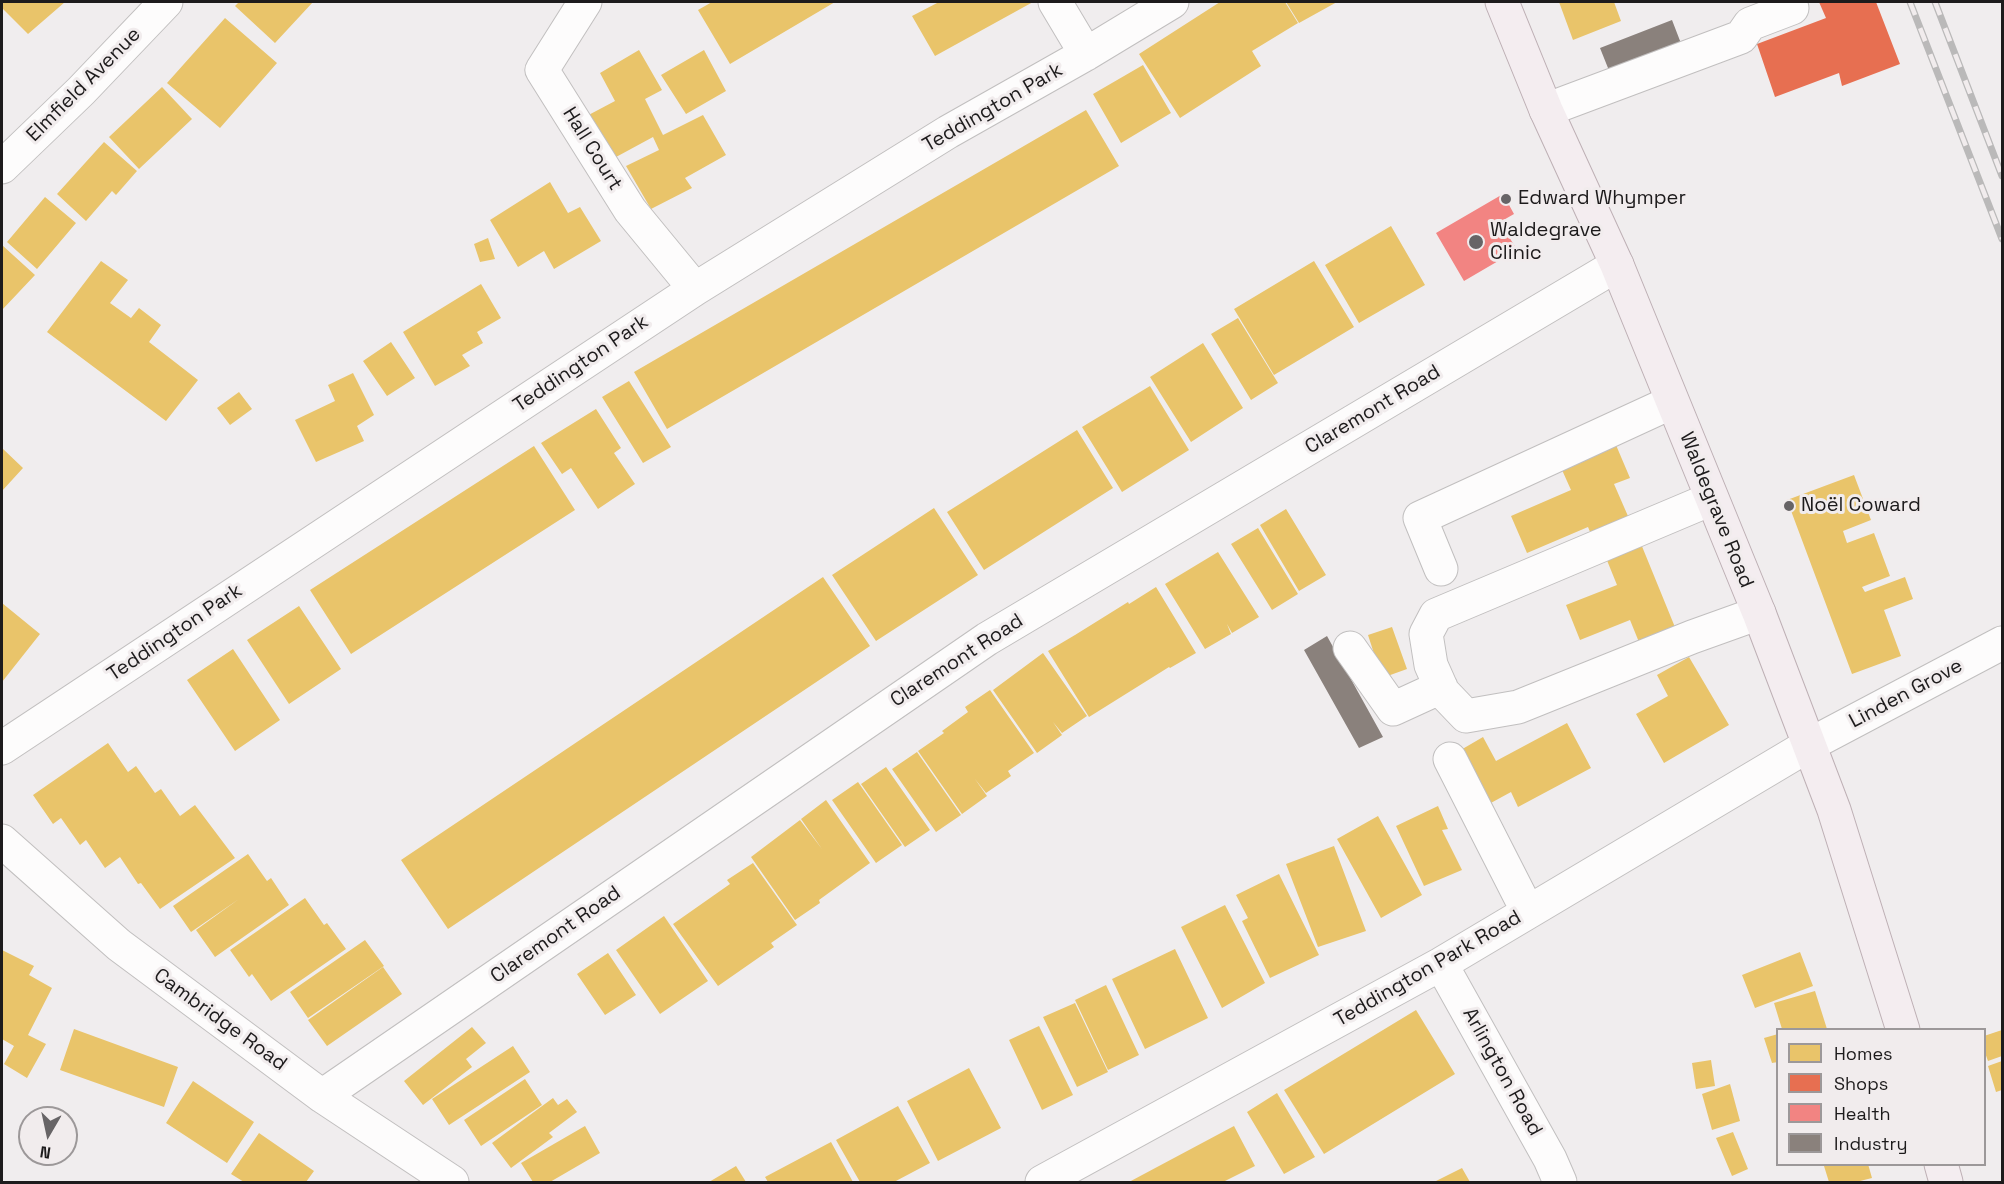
<!DOCTYPE html>
<html>
<head>
<meta charset="utf-8">
<style>
  body { margin:0 }
  #map { position:relative; width:2004px; height:1184px; overflow:hidden; background:#f0edee; font-family:"Space Grotesk",sans-serif }
  canvas { display:block }
  .frame { position:absolute; inset:0; border:3px solid #1d1b1c; pointer-events:none }
  .legend { position:absolute; left:1776px; top:1028px; width:210px; height:138px; box-sizing:border-box; background:#f1eced; border:2px solid #9c9899; margin:0; padding:8px 10px; list-style:none; font-size:18px; color:#1d1b1c }
  .legend li { display:flex; align-items:center; gap:12px; height:30px }
  .legend b { width:30px; border:2px solid #9c9899 }
  .north { position:absolute; left:18px; top:1106px; width:60px; height:60px; box-sizing:border-box; background:#f1eced; border:2px solid #9c9899; border-radius:50%; rotate:189deg; font-size:16px; font-weight:700; line-height:24px; text-align:center; color:#1d1b1c }
  .north::after { content:''; display:block; margin:auto; width:21px; height:27px; background:#676466; clip-path:polygon(50% 0,100% 100%,50% 72%,0 100%) }
</style>
</head>
<body>
<div id="map">
<canvas width="2004" height="1184"></canvas>
<div class="frame"></div>
<ul class="legend">
<li><b style="height:16px;background:#e9c46a"></b>Homes</li>
<li><b style="height:16px;background:#e76f51"></b>Shops</li>
<li><b style="height:16px;background:#f28482"></b>Health</li>
<li><b style="height:16px;background:#8a817c"></b>Industry</li>
</ul>
<div class="north">N</div>
</div>
<script>
const ctx = document.querySelector('canvas').getContext('2d');
ctx.lineJoin = 'round';
function fillPath(path, color) { ctx.fillStyle = color; ctx.fill(path, 'evenodd'); }
function strokePath(path, color, width, dash) { ctx.strokeStyle = color; ctx.lineWidth = width; ctx.lineCap = dash ? 'butt' : 'round'; ctx.setLineDash(dash || []); ctx.stroke(path); }
function drawText(font, color, halo, rows, align = 'center') {
  ctx.font = font + ' "Space Grotesk",sans-serif'; ctx.lineWidth = 6; ctx.setLineDash([]); ctx.textBaseline = 'middle'; ctx.strokeStyle = halo; ctx.fillStyle = color; for (const [text, x, y, turn = 0] of rows) {
    ctx.save(); ctx.translate(x, y); ctx.rotate((+turn || 0) * Math.PI / 180); ctx.textAlign = isNaN(turn) ? turn : align; if (halo) ctx.strokeText(text, 0, 0); ctx.fillText(text, 0, 0); ctx.restore();
  }
}
fillPath(new Path2D(`
  M2 2H65L28 34 2 8Z
  M239 2H313L275 43 235 6Z
  M712 2H835L730 64 698 10Z
  M939 2H1033L935 56 912 16Z
  M1220 2H1285L1298 23 1252 51 1261 66 1180 118 1139 54Z
  M1286 2H1337L1299 23Z
  M1559 2H1614L1621 21 1573 40Z
  M225 18 277 63 220 128 167 83Z
  M639 50 662 90 645 99 663 135 703 115 726 155 685 178 692 188 651 209 626 166 659 150 653 137 605 163 581 119 615 101 600 73Z
  M704 50 726 91 686 114 661 75Z
  M1143 65 1171 113 1121 143 1093 94Z
  M162 87 192 119 139 169 109 137Z
  M1086 110 1119 166 667 429 634 372Z
  M104 142 137 171 116 195 112 191 86 221 57 194Z
  M550 182 568 213 580 207 601 241 554 269 544 251 518 267 490 220Z
  M45 197 76 223 37 269 7 242Z
  M1391 226 1425 285 1359 323 1325 265Z
  M488 238 495 259 480 262 474 244Z
  M2 245 35 275 2 310Z
  M101 261 128 280 110 303 131 318 139 308 161 325 149 342 198 380 166 421 47 332Z
  M1314 261 1354 327 1274 375 1234 309Z
  M481 284 501 318 477 332 483 343 462 355 470 366 435 386 403 332Z
  M1238 318 1278 383 1251 400 1211 334Z
  M391 342 415 378 387 396 363 361Z
  M1203 343 1243 408 1191 442 1150 377Z
  M353 373 374 415 357 426 364 441 316 462 295 420 335 401 328 385Z
  M629 381 671 447 643 463 602 397Z
  M1150 386 1189 450 1122 492 1082 427Z
  M239 392 252 409 230 425 217 408Z
  M596 409 621 448 614 453 635 484 598 509 571 468 562 474 541 443Z
  M1077 430 1113 488 984 570 947 512Z
  M1613 438 1630 478 1614 484 1631 523 1593 539 1588 527 1527 553 1511 516 1571 490 1558 461Z
  M534 446 575 510 351 654 310 590Z
  M2 448 23 468 2 491Z
  M1854 475 1871 520 1843 531 1847 543 1874 533 1890 576 1862 587 1865 592 1905 577 1913 599 1884 610 1901 656 1852 674 1787 500Z
  M934 508 978 575 876 641 832 575Z
  M1286 509 1326 575 1299 591 1260 525Z
  M1258 528 1298 594 1272 610 1231 544Z
  M1639 539 1679 637 1643 652 1630 620 1580 640 1566 605 1617 585 1604 553Z
  M1218 552 1259 617 1232 633 1227 624 1231 634 1205 649 1165 584Z
  M823 577 870 646 448 929 401 860Z
  M1156 587 1196 653 1170 668 1169 667 1089 717 1048 651 1075 635 1081 646 1075 635 1128 602 1129 604Z
  M2 603 40 634 2 682Z
  M299 606 341 669 289 704 247 640Z
  M1392 627 1407 669 1382 678 1368 635Z
  M233 649 280 720 235 751 187 680Z
  M1043 653 1087 716 1062 733 1053 722 1062 735 1037 753 993 690Z
  M1689 657 1729 725 1664 763 1636 714 1668 696 1657 675Z
  M990 690 1034 753 1008 771 1011 776 986 793 975 779 987 796 962 814 918 751 944 733 942 731 968 712 965 707Z
  M1567 723 1591 768 1518 807 1511 792 1489 804 1459 751 1483 737 1496 761Z
  M108 743 128 772 136 766 155 793 161 789 180 816 195 805 235 858 160 909 141 883 138 884 120 857 105 868 86 840 80 845 61 818 53 824 33 795Z
  M917 752 961 815 936 832 892 769Z
  M886 767 930 830 905 847 861 784Z
  M858 782 902 845 876 863 832 800Z
  M826 800 870 863 819 900 820 903 795 920 751 857 800 820 822 849 801 819Z
  M1438 806 1448 829 1442 830 1462 870 1424 886 1396 826Z
  M1378 816 1422 895 1381 918 1337 839Z
  M1334 846 1366 931 1318 947 1286 864Z
  M248 854 267 881 271 878 289 905 215 957 196 930 239 899 191 932 173 906Z
  M753 863 797 925 771 943 774 947 718 986 673 924 730 884 727 880Z
  M1279 874 1319 955 1270 978 1242 921 1248 918 1236 895Z
  M305 898 324 925 327 923 346 949 271 1001 252 974 249 977 230 950Z
  M1225 905 1265 983 1222 1008 1181 927Z
  M664 916 708 981 660 1014 616 950Z
  M365 940 384 966 308 1018 290 992Z
  M1175 949 1208 1018 1145 1049 1112 979Z
  M2 950 34 966 29 975 52 988 28 1035 46 1044 27 1078 4 1064 14 1046 2 1039Z
  M1800 952 1813 986 1755 1008 1742 975Z
  M608 953 636 995 605 1015 577 974Z
  M383 967 402 994 327 1046 308 1020Z
  M1106 985 1139 1055 1108 1070 1075 1000Z
  M1815 991 1827 1029H1782L1774 1003Z
  M1075 1003 1108 1072 1077 1087 1043 1017Z
  M1416 1010 1455 1074 1324 1154 1284 1090Z
  M1039 1026 1073 1095 1042 1110 1009 1040Z
  M472 1027 486 1043 466 1059 472 1067 423 1105 404 1081Z
  M74 1029 178 1067 164 1107 60 1070Z
  M2002 1030V1056L1988 1061 1984 1050V1036Z
  M1778 1034V1062L1772 1063 1764 1038Z
  M513 1046 530 1072 449 1125 432 1099Z
  M1711 1060 1715 1086 1696 1089 1692 1063Z
  M2002 1061V1090L1996 1092 1988 1066Z
  M969 1068 1001 1128 938 1161 907 1101Z
  M525 1079 542 1105 481 1146 464 1120Z
  M193 1081 254 1122 227 1163 166 1123Z
  M1730 1084 1740 1121 1712 1130 1702 1094Z
  M1277 1093 1315 1157 1284 1174 1247 1112Z
  M553 1098 558 1105 567 1099 577 1112 549 1133 553 1137 511 1168 492 1143Z
  M898 1106 930 1163 894 1182H860L836 1140Z
  M585 1126 600 1153 550 1182H533L521 1163Z
  M1234 1126 1255 1166 1223 1182H1129Z
  M1733 1132 1748 1169 1732 1176 1716 1138Z
  M259 1133 314 1171 306 1182H244L231 1174Z
  M831 1142 853 1182H768L765 1177Z
  M1830 1164H1868L1872 1178 1856 1182H1829L1824 1166Z
  M736 1166 746 1182H709Z
  M1462 1168 1470 1182H1434Z`), '#e9c46a');
fillPath(new Path2D(`
  M1819 2H1876L1900 64 1842 86 1839 73 1775 97 1757 44 1826 18Z`), '#e76f51');
fillPath(new Path2D(`
  M1503 194 1514 214 1500 222 1517 250 1464 281 1436 233Z`), '#f28482');
fillPath(new Path2D(`
  M1672 20 1682 46 1610 73 1600 48Z
  M1327 636 1383 737 1359 748 1304 650Z`), '#8a817c');
const minor = new Path2D(`
  M585 2 542 70 630 210 695 289
  M1055 2 1086 54
  M1546 110 1741 37 1750 24 1792 8
  M2 167 81 91 166 2
  M1711 499 1436 615 1426 634 1431 665 1443 692 1466 716 1518 707 1692 637 1759 613
  M1441 569 1420 518 1672 402
  M1350 648 1393 709 1441 687
  M2 748 695 289 948 132 1086 54 1172 2
  M1450 759 1528 912
  M2 841 119 945 322 1096 452 1182
  M1441 964 1550 1159 1560 1182
  M322 1096 987 639 1617 265
  M1042 1182 1441 964 1809 745 2002 643`);
const major = new Path2D(`
  M1502 2 1546 110 1617 265 1759 613 1834 810 1903 1030
  M1941 1164 1946 1182`);
strokePath(minor, '#c1bfbf', 35);
strokePath(major, '#beb0b5', 35);
strokePath(minor, '#fdfcfc', 33);
strokePath(major, '#f4edf0', 33);
const rail = new Path2D(`
  M1910 2 2002 239
  M1935 2 2002 176`);
strokePath(rail, '#bab9b9', 7);
strokePath(rail, '#f1eced', 4.5, [14]);
for (const [x, y, r, color] of [
  [1506,199,6,"#676466"],
  [1476,242,8,"#676466"],
  [1789,506,6,"#676466"]
]) { const dot = new Path2D(); dot.arc(x, y, r, 0, 2 * Math.PI); ctx.fillStyle = color; ctx.fill(dot); strokePath(dot, '#f1eced', 2); }
drawText('20px', '#1d1b1c', '#f1eced', [
  ["Elmfield Avenue",84,85,-45],
  ["Teddington Park",993,108,-30],
  ["Hall Court",592,149,58],
  ["Teddington Park",581,364,-34],
  ["Claremont Road",1373,410,-31],
  ["Waldegrave Road",1716,510,68],
  ["Teddington Park",175,633,-34],
  ["Claremont Road",957,661,-33],
  ["Linden Grove",1906,694,-28],
  ["Claremont Road",556,935,-35],
  ["Teddington Park Road",1428,969,-30],
  ["Cambridge Road",220,1020,36],
  ["Arlington Road",1502,1072,61]
]);
drawText('20px', '#1d1b1c', '#f1eced', [
  ["Edward Whymper",1518,199],
  ["Waldegrave",1490,231],
  ["Clinic",1490,254],
  ["Noël Coward",1801,506]
], 'left');
</script>
</body>
</html>
